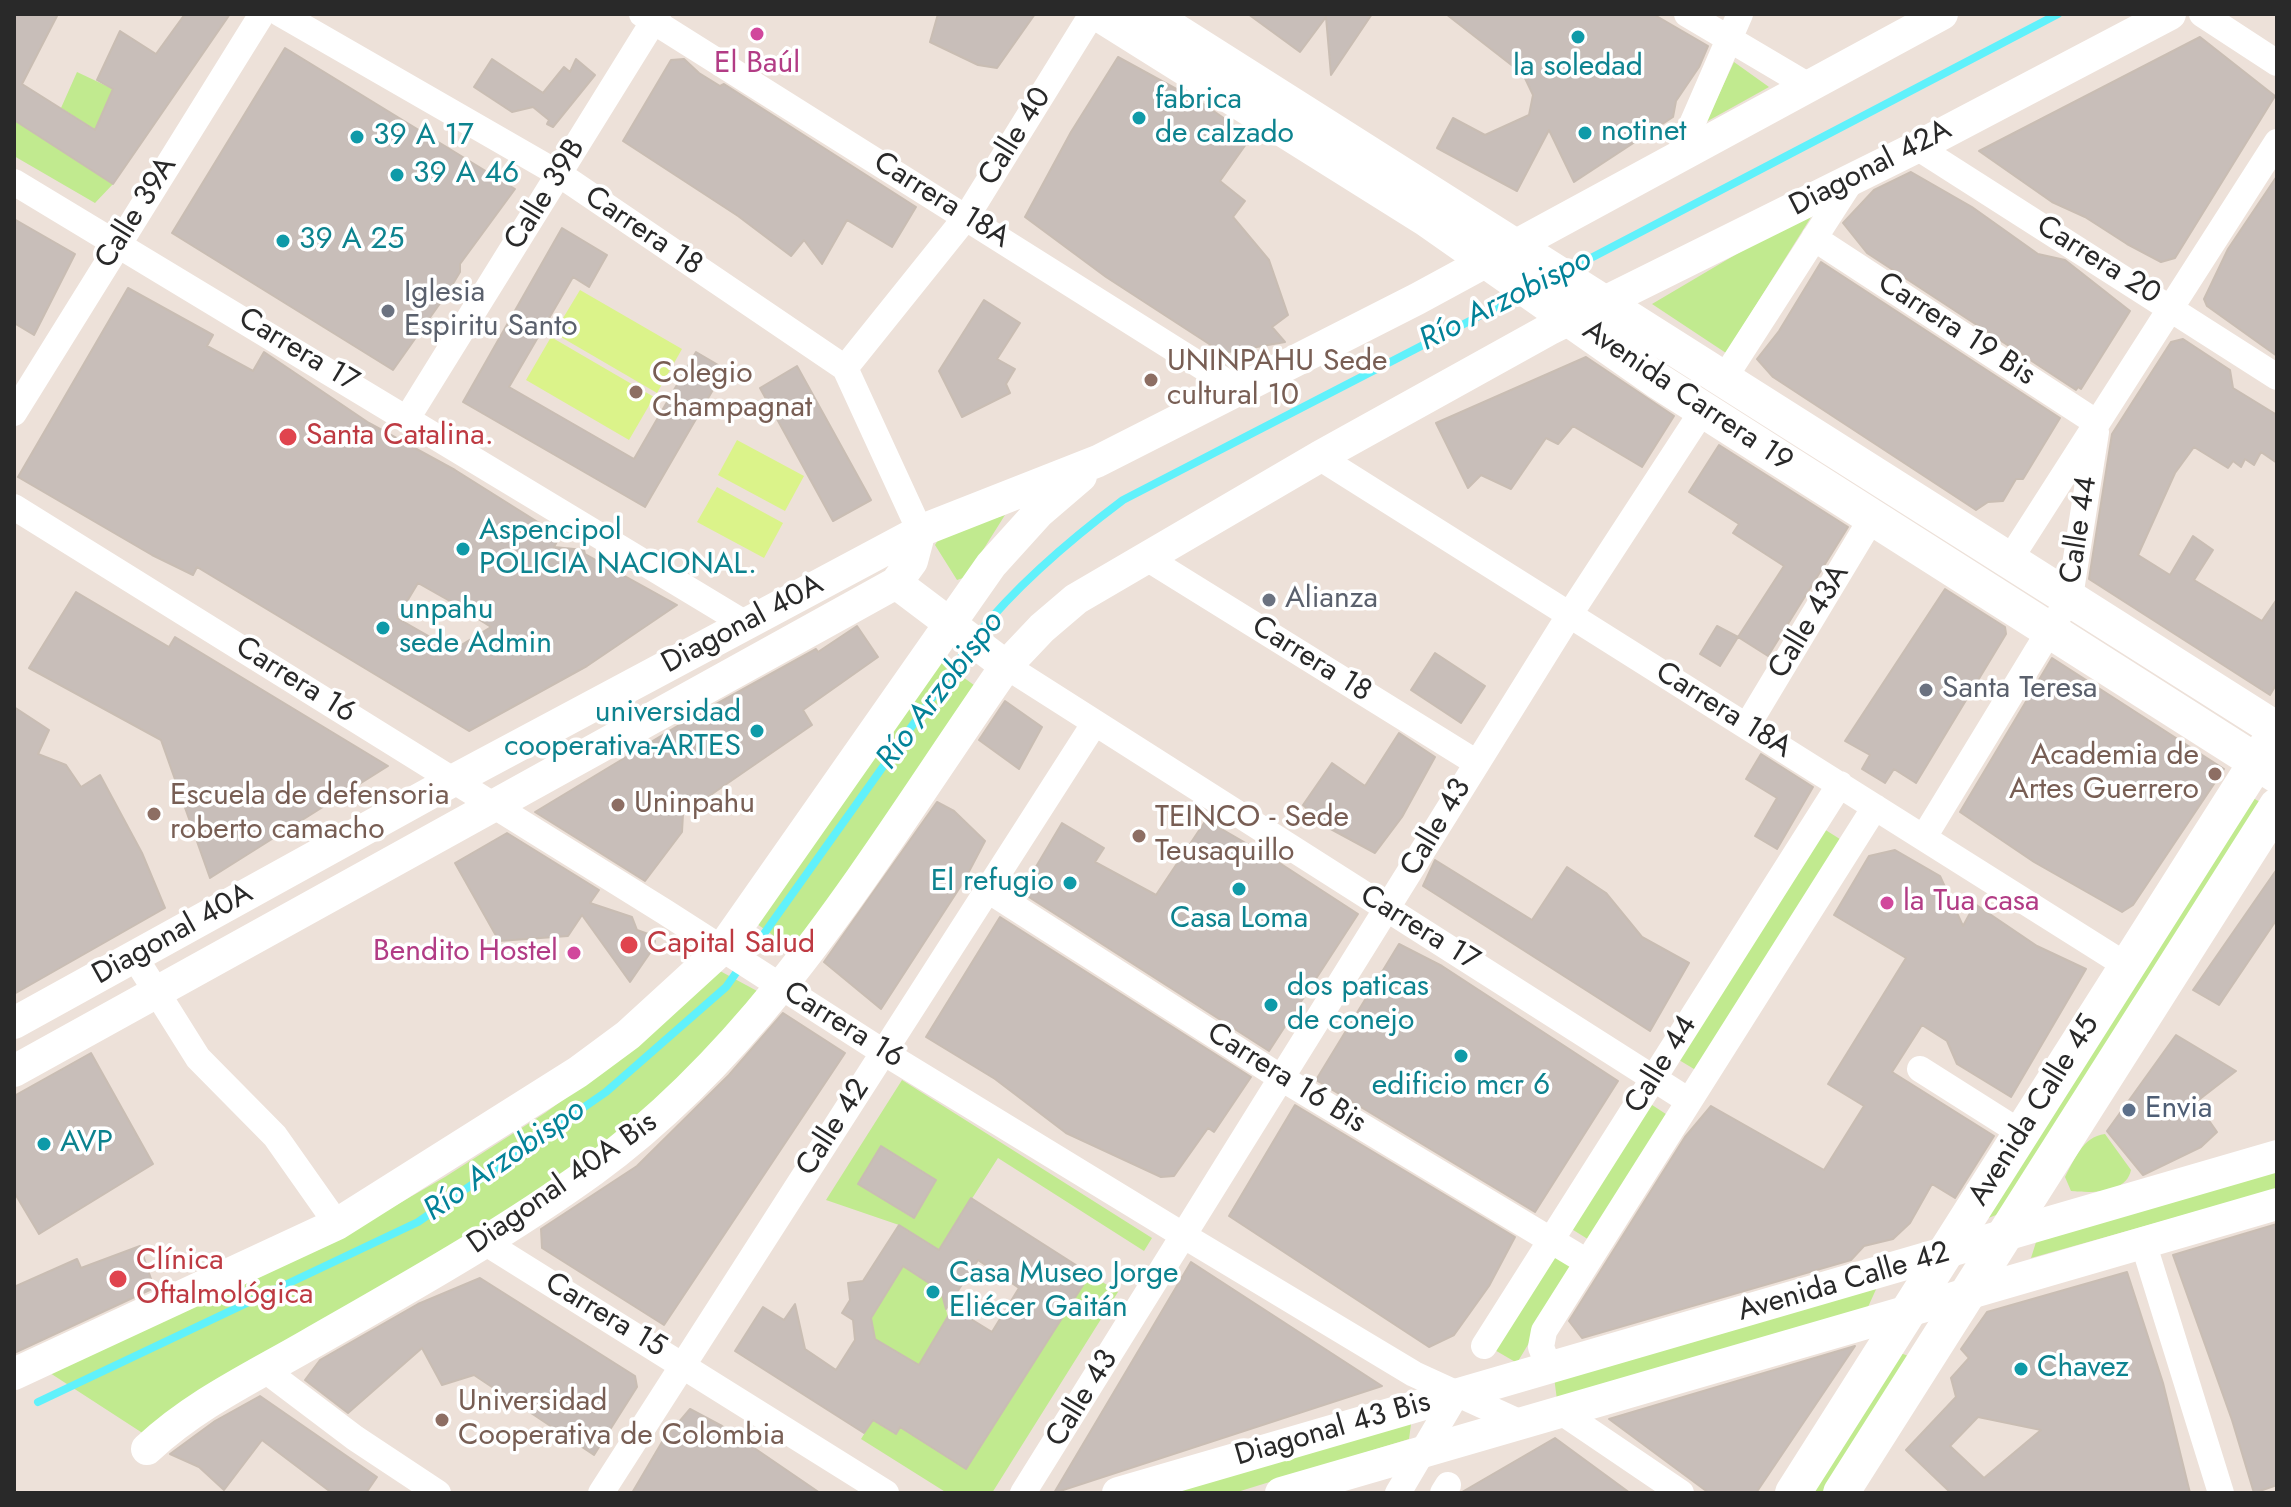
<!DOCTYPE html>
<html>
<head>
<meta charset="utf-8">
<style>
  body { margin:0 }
  #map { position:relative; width:2291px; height:1507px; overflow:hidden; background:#ede1d9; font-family:Jost,sans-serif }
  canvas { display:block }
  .frame { position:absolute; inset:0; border:16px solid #292929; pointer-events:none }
</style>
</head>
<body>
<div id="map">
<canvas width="2291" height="1507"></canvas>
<div class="frame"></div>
</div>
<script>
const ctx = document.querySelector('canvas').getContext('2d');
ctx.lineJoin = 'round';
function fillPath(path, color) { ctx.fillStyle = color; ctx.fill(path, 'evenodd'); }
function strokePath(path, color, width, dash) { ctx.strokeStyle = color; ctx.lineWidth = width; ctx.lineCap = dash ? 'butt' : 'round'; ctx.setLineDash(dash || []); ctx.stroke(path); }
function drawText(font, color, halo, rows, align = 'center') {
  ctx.font = font + ' Jost,sans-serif'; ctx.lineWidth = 7; ctx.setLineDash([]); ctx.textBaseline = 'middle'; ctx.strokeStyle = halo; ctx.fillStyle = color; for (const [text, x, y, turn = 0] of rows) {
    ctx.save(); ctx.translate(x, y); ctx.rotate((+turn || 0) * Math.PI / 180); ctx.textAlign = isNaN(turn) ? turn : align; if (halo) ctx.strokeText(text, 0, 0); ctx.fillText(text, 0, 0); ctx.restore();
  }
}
fillPath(new Path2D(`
  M1734 62 1769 87 1706 122Z
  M77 72 113 89 95 130 61 108Z
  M14 120 28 128 113 184 95 203 14 156Z
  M1818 206 1726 353 1652 304Z
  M1005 515 966 577 957 580 935 545 941 535Z
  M941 661 978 688 794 950 757 924Z
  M2248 795 2265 805 2009 1210 1978 1222Z
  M1824 829 1843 841 1699 1072 1679 1060Z
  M720 971 759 992 655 1109 551 1187 144 1434 50 1373 325 1246 445 1177 545 1113 631 1050Z
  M902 1080 1152 1238 1144 1251 998 1158 939 1250 899 1225 826 1200ZM881 1146 936 1180 913 1218 859 1184Z
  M1649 1103 1672 1118 1594 1243 1570 1228Z
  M2105 1134 2131 1170C2126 1194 2092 1193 2071 1191L2065 1177C2075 1159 2082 1137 2105 1134Z
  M2277 1169V1189L2031 1258 2037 1239Z
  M1551 1252 1575 1266 1517 1363 1493 1349Z
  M903 1266 941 1291 948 1317 919 1365 875 1339 871 1318Z
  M1090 1274 1118 1292 992 1493H947L861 1439 873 1420 895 1434 900 1427 966 1469Z
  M1878 1285 1868 1307 1557 1400 1554 1377Z
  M1898 1352 1916 1359 1840 1493H1808Z
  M1412 1417 1409 1439 1234 1493H1155Z`), '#c1ea8f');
fillPath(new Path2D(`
  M580 290 682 349 657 393 554 333Z
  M551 337 654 397 629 440 526 380Z
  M737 440 804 476 785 511 718 475Z
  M717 487 783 523 764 558 697 522Z`), '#dbf38a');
strokePath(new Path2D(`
  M1568 270 2058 14
  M977 635C1017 585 1071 539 1123 500L1520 295
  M38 1402 418 1222 606 1092 726 987 969 646`), '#60f1fb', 8);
const building = new Path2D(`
  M14 14H58L22 84 95 130 113 89 97 80 120 31 156 54 185 14H230L113 184 14 120Z
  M938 14H1035L997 68 978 65 930 42Z
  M1248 14H1372L1331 75 1326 17 1300 52Z
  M1446 14H1653L1708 46 1699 67 1676 101 1673 117 1574 182 1549 130 1517 191 1437 148 1453 118 1485 135 1529 115 1533 95 1523 74Z
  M2200 37 2275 96 2175 258 2161 262 2127 244 2085 217 2052 202 1979 151Z
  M285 48 515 189 460 264V272L448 292 393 370 172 233Z
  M1118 57 1202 103 1251 137 1220 181 1245 201 1233 217 1269 260 1288 315 1272 327 1285 342 1223 353 1106 277 1025 217 1071 132Z
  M492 59 543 93 564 67 570 72 576 59 595 75 553 127 547 124 549 120 533 107 512 112 474 87Z
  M684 59 699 73 720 86 724 84 916 207 892 247 847 220 822 264 804 240 791 256 738 216 623 141 671 60Z
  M1911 172 1972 207 2038 254 2065 260 2130 311 2081 389 2078 387 2076 390 1867 253 1843 223 1874 190Z
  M2277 176V356L2207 306 2204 299 2228 249Z
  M14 219 75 254 34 335 14 323Z
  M562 228 607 255 589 287 573 277 509 387 634 459 696 352 725 369 645 507 463 402Z
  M1821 262 2060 418 2023 479H2016L2003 501 1988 502 1976 510 1773 377 1757 359 1779 331Z
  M128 288 213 335 207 346 253 371 264 352 369 423 455 470 560 536 554 547 584 550 585 554 677 605 587 666 469 731 197 567 193 575 152 555 18 477ZM418 583 448 600 491 627 453 650 397 618Z
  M984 300 1020 323 997 359 1015 369 1006 384 1010 393 962 417 939 371Z
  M2183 339 2230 370 2233 388 2277 415V463L2261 452 2254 465 2245 459 2241 467 2233 461 2228 468 2194 447 2175 473 2138 555 2170 575 2193 536 2213 550 2194 580 2262 621 2277 599V683L2270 695 2089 579 2112 434 2171 342Z
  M1586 357 1674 416 1642 467 1573 426 1558 444 1546 438 1511 489 1481 475 1468 488 1436 423Z
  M797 366 871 500 833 521 760 388Z
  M1719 445 1848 527 1768 656 1738 637 1784 566 1733 533 1739 524 1689 492Z
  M1945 589 2005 627 2006 634 1916 783 1894 769 1885 783 1862 769 1870 755 1845 741Z
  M76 592 169 647 175 637 388 766 210 878 161 740 29 668Z
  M857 626 878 657 803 710 812 725 683 814 682 832 645 881 535 812 689 719 816 649 818 652Z
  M1717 626 1738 637 1720 666 1700 654Z
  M1435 653 1485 686 1461 723 1411 690Z
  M2052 658 2224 769 2133 905 2122 912 2034 862 1960 812Z
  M1005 701 1042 727 1019 769 979 740Z
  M14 707 49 730 38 754 66 765 81 787 100 775 142 853 165 908 14 994Z
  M1399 733 1435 757 1402 817 1375 853 1327 827 1303 805 1332 763 1365 786Z
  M1761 754 1813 787 1777 849 1755 836 1777 798 1746 779Z
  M937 802 954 811 985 841 964 881 881 1009 824 962Z
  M1206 820 1275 860 1358 914 1269 1051 1021 892 1062 823 1104 848 1095 862 1156 895Z
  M507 833 599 890 590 903 632 917 637 930 651 935 650 939 655 941 652 950 630 982 582 915 568 936 499 941 455 863Z
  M1895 850 1940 876 1963 926 1975 904 2037 946 2086 969 2011 1097 1957 1064 1947 1041 1922 1025 1892 1072 1994 1136 1955 1198 1932 1184 1910 1223 1893 1239 1864 1246 1851 1260 1582 1338 1569 1321 1685 1137 1711 1106 1824 1170 1864 1106 1828 1084 1906 958 1834 915 1869 856Z
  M1435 860 1532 920 1567 867 1606 893 1642 937 1689 963 1650 1031 1423 886Z
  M2277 869V919L2219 1005 2193 990Z
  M1000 917 1251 1077 1214 1132 1208 1128 1174 1176 1161 1177 1066 1133 995 1079 926 1037Z
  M1399 944 1442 966 1618 1081 1535 1212 1316 1080Z
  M783 1013 845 1053 664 1325 542 1248 541 1229 637 1166 729 1075Z
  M2176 1035 2236 1071 2196 1102 2217 1132 2201 1147 2143 1175 2107 1131Z
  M91 1053 153 1164 39 1234 14 1192V1096Z
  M1295 1105 1515 1237 1489 1286 1454 1335 1429 1347 1229 1216Z
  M881 1146 936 1180 914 1218 858 1184Z
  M971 1198 1090 1274 966 1469 900 1427 896 1434 873 1420 864 1433 735 1351 763 1307 784 1320 795 1304 805 1349 836 1370 855 1340 853 1320 842 1313 850 1300 848 1283 863 1281 899 1225 939 1250ZM978 1260 1019 1288 992 1332 953 1308 919 1365 875 1339 871 1318 903 1266 941 1291 946 1309Z
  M2277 1224V1485L2254 1493 2232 1420 2173 1255Z
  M140 1246 154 1288 14 1353V1287L77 1259 81 1268Z
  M1191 1262 1382 1386 1054 1493 1149 1333Z
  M2127 1272 2163 1383 2190 1493H1951L1906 1450 1956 1397 1951 1378 1969 1358 1961 1349 1987 1312ZM1978 1417 2041 1430 1984 1478 1950 1446Z
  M480 1278 635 1376 637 1387 594 1455 474 1375 442 1385 422 1348 348 1413 305 1380 320 1360 418 1304Z
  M1855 1346 1756 1493H1709L1609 1419Z
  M260 1396 377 1477 366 1493H332L262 1440 224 1490 199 1467 170 1454 215 1421Z
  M690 1409 722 1426 820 1493H632L662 1442Z
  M1555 1438 1630 1493H1462V1492Z`);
fillPath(building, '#c8beb9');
strokePath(building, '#c9bdb3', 2);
strokePath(new Path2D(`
  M281 14 559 174 845 368 920 531
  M642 14 1225 381 1241 387
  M1687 14 1807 85
  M2202 14 2277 63
  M1917 147 2277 377
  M1679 154 1740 14
  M14 182 744 623
  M1814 238 2097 423
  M845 368 967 216 1092 14
  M1723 380 1853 178
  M14 413 262 14
  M408 417 658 14
  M1319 457 2127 966
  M14 507 665 912 883 1052 1186 1237 1414 1374 1521 1423
  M1145 557 1477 763
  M2010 559 2277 142
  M1006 666 1689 1101
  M1747 726 1872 518
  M1924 837 2070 597 2096 432
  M988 890 1283 1079 1587 1262
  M134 956 198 1058 275 1136 337 1224
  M1920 1069 2021 1133
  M2143 1242 2221 1493
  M486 1243 886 1493
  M1484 1346 1840 784
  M1549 1368 1541 1347 1544 1331 1875 807
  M265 1370 355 1438 438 1493
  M1560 1411 1681 1493
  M601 1493 1094 724
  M1023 1493 1570 614 1703 410
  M1398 1493 1456 1395
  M1443 1493 1448 1485`), '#fff', 26);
strokePath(new Path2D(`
  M896 583 1006 666
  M14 1023 454 780 920 531 1098 461 1417 299 1942 14
  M14 1071 896 583 912 561 920 531
  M14 1374 337 1224 578 1072 628 1035 722 949 991 565 1039 512 1081 476
  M147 1449C195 1404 253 1377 310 1344 406 1289 503 1235 593 1170 771 1041 882 843 1006 666L1042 628 1076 599 1319 457 1548 330 1917 147 2170 14
  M1118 1493 2277 1156
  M1281 1493 2277 1204`), '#fff', 32);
strokePath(new Path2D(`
  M1100 14 1427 219 1658 381 2277 775
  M1148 14 2277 730
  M1793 1493 2270 741
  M1841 1493 2277 806`), '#fff', 36);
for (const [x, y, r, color] of [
  [757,34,8,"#d1479c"],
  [1578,37,8,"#0f9aa8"],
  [1139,118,8,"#0f9aa8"],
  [1585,133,8,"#0f9aa8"],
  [357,137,8,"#0f9aa8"],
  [397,175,8,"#0f9aa8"],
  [283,241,8,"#0f9aa8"],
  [388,311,8,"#6b7280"],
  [1151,380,8,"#8d6e63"],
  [636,392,8,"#8d6e63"],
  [288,437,10,"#e0444e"],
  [463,549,8,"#0f9aa8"],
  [1269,600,8,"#6b7280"],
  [383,628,8,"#0f9aa8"],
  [1926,690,8,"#6b7280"],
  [757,731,8,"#0f9aa8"],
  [2215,774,8,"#8d6e63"],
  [618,805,8,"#8d6e63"],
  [154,814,8,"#8d6e63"],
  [1139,836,8,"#8d6e63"],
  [1070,883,8,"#0f9aa8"],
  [1239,889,8,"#0f9aa8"],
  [1887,903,8,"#d1479c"],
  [629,945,10,"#e0444e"],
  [574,953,8,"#d1479c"],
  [1271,1005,8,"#0f9aa8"],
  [1461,1056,8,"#0f9aa8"],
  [2129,1110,8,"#5c6f8a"],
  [44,1144,8,"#0f9aa8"],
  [118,1279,10,"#e0444e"],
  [933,1292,8,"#0f9aa8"],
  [2021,1369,8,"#0f9aa8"],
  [442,1420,8,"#8d6e63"]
]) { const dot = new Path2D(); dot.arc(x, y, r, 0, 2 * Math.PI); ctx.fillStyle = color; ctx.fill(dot); strokePath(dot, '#fff', 3); }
drawText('30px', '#b23c85', '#fff', [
  ["El Baúl",757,65],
  ["la Tua casa",1903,903,"left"],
  ["Bendito Hostel",558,953,"right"]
]);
drawText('30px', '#0d838f', '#fff', [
  ["la soledad",1578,68,"center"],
  ["fabrica",1155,101],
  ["de calzado",1155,135],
  ["notinet",1601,133],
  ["39 A 17",373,137],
  ["39 A 46",413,175],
  ["39 A 25",299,241],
  ["Aspencipol",479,532],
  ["POLICIA NACIONAL.",479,566],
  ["unpahu",399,611],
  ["sede Admin",399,645],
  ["universidad",741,714,"right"],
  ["cooperativa-ARTES",741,748,"right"],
  ["El refugio",1054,883,"right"],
  ["Casa Loma",1239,920,"center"],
  ["dos paticas",1287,988],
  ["de conejo",1287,1022],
  ["edificio mcr 6",1461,1087,"center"],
  ["AVP",60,1144],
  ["Casa Museo Jorge",949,1275],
  ["Eliécer Gaitán",949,1309],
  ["Chavez",2037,1369]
], 'left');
drawText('30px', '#292929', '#fff', [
  ["Calle 40",1016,137,-58],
  ["Diagonal 42A",1871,169,-27],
  ["Calle 39B",546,195,-58],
  ["Carrera 18A",941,201,32],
  ["Calle 39A",137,213,-58],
  ["Carrera 18",643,232,34],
  ["Carrera 20",2098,261,32],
  ["Carrera 19 Bis",1956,330,33],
  ["Carrera 17",298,351,31],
  ["Avenida Carrera 19",1687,397,34],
  ["Calle 44",2080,530,-81],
  ["Calle 43A",1810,622,-59],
  ["Diagonal 40A",743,625,-28],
  ["Carrera 18",1311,660,32],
  ["Carrera 16",295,681,32],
  ["Carrera 18A",1723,711,32],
  ["Calle 43",1437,828,-59],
  ["Carrera 17",1419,929,32],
  ["Diagonal 40A",173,935,-29],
  ["Carrera 16",843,1026,32],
  ["Calle 44",1662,1065,-58],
  ["Carrera 16 Bis",1286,1079,32],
  ["Avenida Calle 45",2035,1111,-58],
  ["Calle 42",834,1128,-57],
  ["Diagonal 40A Bis",563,1184,-35],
  ["Avenida Calle 42",1844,1283,-16],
  ["Carrera 15",605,1316,31],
  ["Calle 43",1083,1399,-58],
  ["Diagonal 43 Bis",1333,1430,-16]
]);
drawText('30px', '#5b616d', '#fff', [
  ["Iglesia",404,294],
  ["Espiritu Santo",404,328],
  ["Alianza",1285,600],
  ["Santa Teresa",1942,690]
], 'left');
drawText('30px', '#785e54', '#fff', [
  ["UNINPAHU Sede",1167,363],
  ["cultural 10",1167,397],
  ["Colegio",652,375],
  ["Champagnat",652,409],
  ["Academia de",2199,757,"right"],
  ["Artes Guerrero",2199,791,"right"],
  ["Escuela de defensoria",170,797],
  ["roberto camacho",170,831],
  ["Uninpahu",634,805],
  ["TEINCO - Sede",1155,819],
  ["Teusaquillo",1155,853],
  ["Universidad",458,1403],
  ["Cooperativa de Colombia",458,1437]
], 'left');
drawText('30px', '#be3a42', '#fff', [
  ["Santa Catalina.",306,437],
  ["Capital Salud",647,945],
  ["Clínica",136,1262],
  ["Oftalmológica",136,1296]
], 'left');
drawText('30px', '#4e5e75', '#fff', [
  ["Envia",2145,1110]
], 'left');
drawText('italic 32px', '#028298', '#fff', [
  ["Río Arzobispo",1506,301,-27],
  ["Río Arzobispo",941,691,-53],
  ["Río Arzobispo",505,1161,-35]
]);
</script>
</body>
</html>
